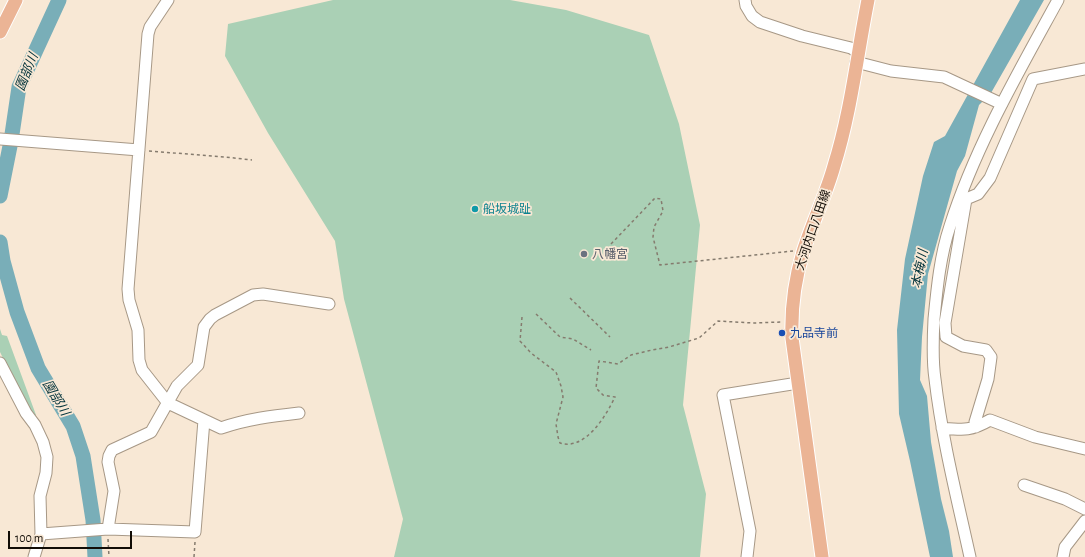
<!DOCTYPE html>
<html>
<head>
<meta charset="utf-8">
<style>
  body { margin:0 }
  #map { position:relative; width:1085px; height:557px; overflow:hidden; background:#f8e8d5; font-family:"Alegreya Sans",sans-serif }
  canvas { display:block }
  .scale { position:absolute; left:8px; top:531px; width:124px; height:18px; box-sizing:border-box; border:2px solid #110c06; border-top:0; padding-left:5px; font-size:12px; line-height:14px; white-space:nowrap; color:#110c06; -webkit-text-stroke:3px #f8e8d5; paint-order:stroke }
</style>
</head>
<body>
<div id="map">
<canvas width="1085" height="557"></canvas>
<div class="scale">100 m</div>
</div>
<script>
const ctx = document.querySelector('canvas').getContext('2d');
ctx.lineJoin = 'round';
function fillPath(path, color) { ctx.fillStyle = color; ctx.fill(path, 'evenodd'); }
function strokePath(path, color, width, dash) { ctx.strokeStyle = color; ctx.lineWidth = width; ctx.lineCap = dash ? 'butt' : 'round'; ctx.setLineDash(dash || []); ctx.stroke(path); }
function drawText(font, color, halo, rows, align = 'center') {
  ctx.font = font + ' "Alegreya Sans","Noto Sans JP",sans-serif'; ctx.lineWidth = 3.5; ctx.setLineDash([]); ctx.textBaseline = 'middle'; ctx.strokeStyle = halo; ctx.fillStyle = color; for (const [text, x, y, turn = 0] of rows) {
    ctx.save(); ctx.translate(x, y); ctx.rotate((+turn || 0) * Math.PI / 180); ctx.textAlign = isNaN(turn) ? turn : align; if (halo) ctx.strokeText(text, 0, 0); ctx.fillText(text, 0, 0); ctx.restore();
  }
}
fillPath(new Path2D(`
  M333 0H510L566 10 649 35 679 124 700 225 683 405 706 494 700 557H394L403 519 344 299 335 241 268 133 225 56 228 24Z
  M0 329 2 335 7 336 36 415H31L0 352Z`), '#aad0b5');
fillPath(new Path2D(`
  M1020 0H1044L991 93 979 105 965 156 957 171 928 274 922 337 920 380 927 396 931 442 941 499 949 531 953 557H930L910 461 899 414 897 330 905 259 923 176 934 142 945 136Z`), '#79aeb8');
strokePath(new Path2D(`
  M0 196 11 141 19 87 59 0
  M0 242 3 261 17 312 38 368 73 426 83 456 93 520 95 557`), '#79aeb8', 15);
const minor = new Path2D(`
  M168 0 150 27 148 34 128 289 129 300 138 330 139 360 142 370 168 403 221 428C247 419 272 416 299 413
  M745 0 746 6 752 16 760 22 802 36 851 48 858 52
  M856 62 891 71 944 77 1002 104
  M0 139 139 150
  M962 195 966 199 945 323 946 337 963 346 986 350 991 357 988 379 975 422 976 427
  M966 199 978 194 990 178 1033 79 1085 69
  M0 363 26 413 35 425 43 442 47 457 46 473 40 496 41 534 34 557
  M942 428C964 430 971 431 990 420L1035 437 1085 449
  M1024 485 1065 499 1085 509
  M108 529 114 491 108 462 109 456 112 450 151 432 177 386 198 365 204 327 210 319 215 315 253 295 263 294 329 304
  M41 534 108 529 195 532 204 420
  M747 557 750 531 723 395 798 383
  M970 557C957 498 942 439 935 379 932 359 933 339 934 319 937 288 940 256 950 226 975 147 1018 73 1058 0
  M1063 557 1065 547 1085 521`);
const major = new Path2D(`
  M0 32 16 0
  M822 557 792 338C791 310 795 279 803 252 812 223 826 195 834 166 851 112 857 55 868 0`);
strokePath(minor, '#a79886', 13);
strokePath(major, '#fff', 15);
strokePath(new Path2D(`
  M149 151 225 157 252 160
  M611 244 655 198 661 199 663 211 654 227 653 237 660 265 793 251
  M570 298 610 337
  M536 314 560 337 573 339 591 350
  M522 317 520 341 531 353 556 372 561 386 563 397 556 424 558 437 560 443C585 451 606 416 615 397L603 395 596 388 599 361 618 364 631 355 652 350 669 347 699 338 718 321 753 323 781 322
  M108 539 109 557
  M194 557 195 542`), '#857b6e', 1.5, [3, 3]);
strokePath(minor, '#fff', 11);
strokePath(major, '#ebb495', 13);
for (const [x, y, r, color] of [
  [475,209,4,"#0f9aa8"],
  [584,254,4,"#6b7280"],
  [782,333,4,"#1a4fb4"]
]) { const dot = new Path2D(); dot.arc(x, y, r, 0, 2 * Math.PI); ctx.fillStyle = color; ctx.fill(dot); strokePath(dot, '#f8e8d5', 1.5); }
drawText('12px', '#0d838f', '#f8e8d5', [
  ["船坂城趾",483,209]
], 'left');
drawText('12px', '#110c06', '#f8e8d5', [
  ["大河内口八田線",813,230,-71]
]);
drawText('12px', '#5b616d', '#f8e8d5', [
  ["八幡宮",592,254]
], 'left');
drawText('12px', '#164399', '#f8e8d5', [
  ["九品寺前",790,333]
], 'left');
drawText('italic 13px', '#00323a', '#f8e8d5', [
  ["園部川",27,72,-68],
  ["本梅川",920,269,-79],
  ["園部川",56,398,59]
]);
</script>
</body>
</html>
